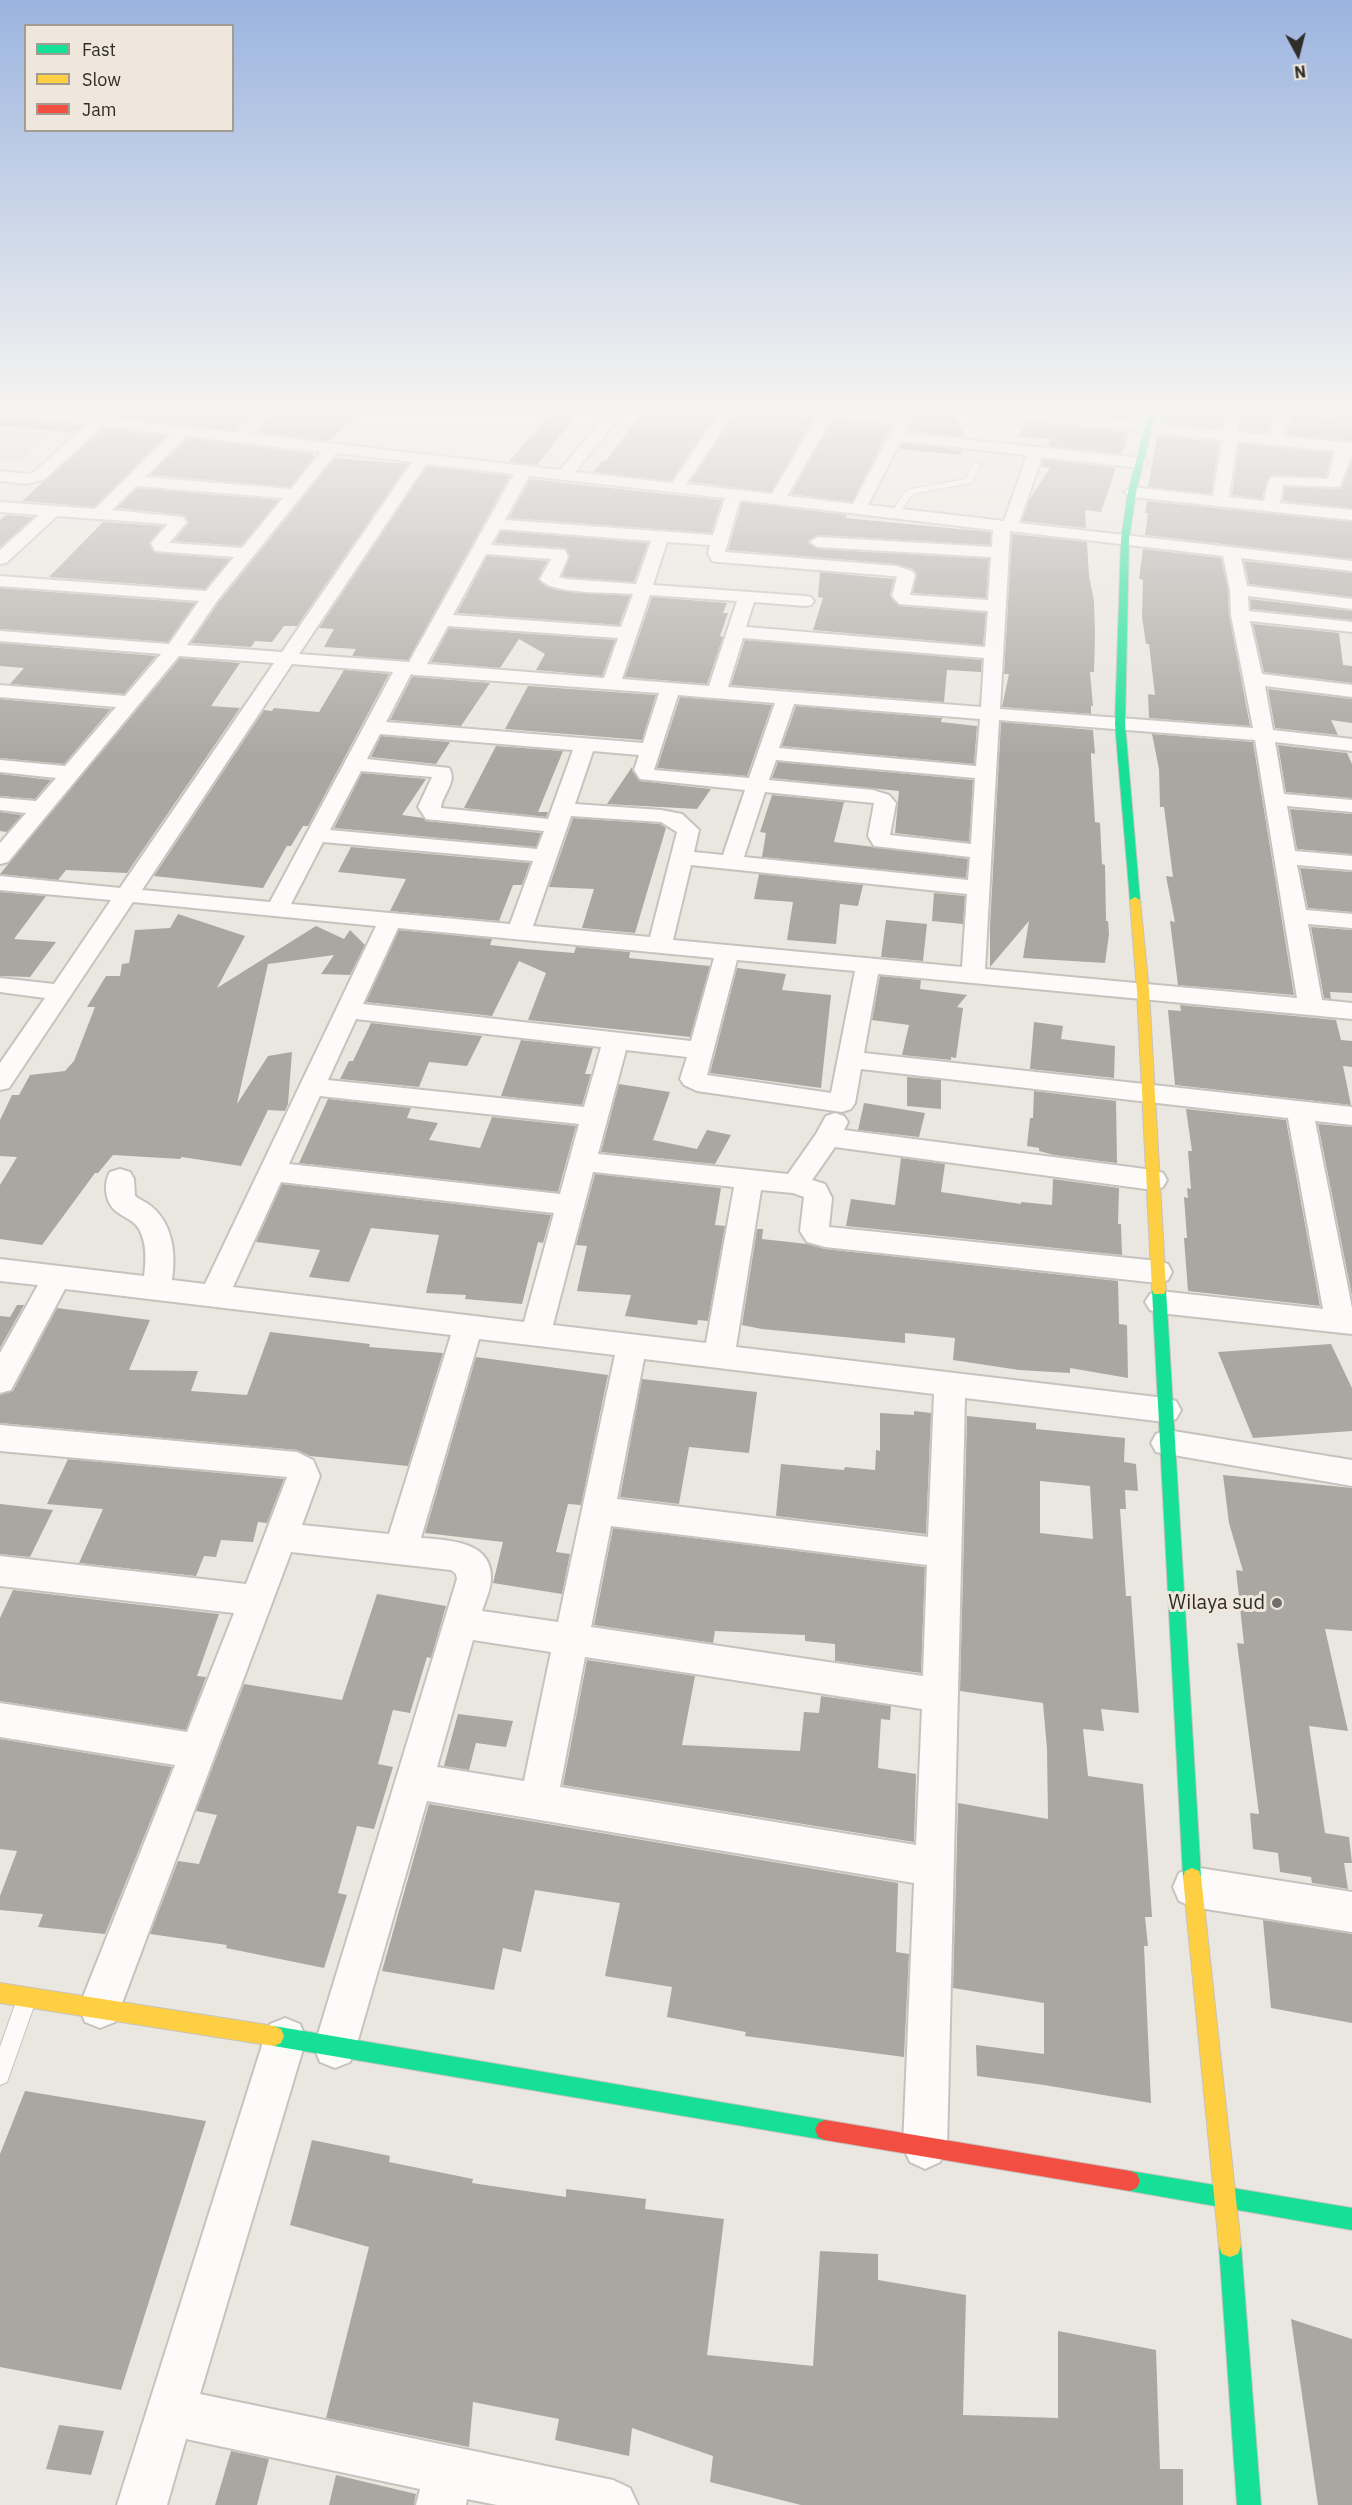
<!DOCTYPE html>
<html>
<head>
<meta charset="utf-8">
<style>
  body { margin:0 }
  #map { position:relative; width:1352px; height:2505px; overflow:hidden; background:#eae6e0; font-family:"IBM Plex Sans",sans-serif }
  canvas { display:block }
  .legend { position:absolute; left:24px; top:24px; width:210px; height:108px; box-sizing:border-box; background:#efe7db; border:2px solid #a39c93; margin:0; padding:8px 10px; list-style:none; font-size:18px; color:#302c28 }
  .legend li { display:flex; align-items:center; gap:12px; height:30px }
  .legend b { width:30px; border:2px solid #a39c93 }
  .north { position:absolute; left:1268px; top:24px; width:60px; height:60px; -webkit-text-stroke:4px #efe7db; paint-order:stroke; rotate:173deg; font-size:16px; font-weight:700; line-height:24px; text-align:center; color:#302c28 }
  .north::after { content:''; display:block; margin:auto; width:21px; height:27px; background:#302c28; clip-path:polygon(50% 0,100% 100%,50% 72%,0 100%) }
</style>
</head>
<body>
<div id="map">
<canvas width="1352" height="2505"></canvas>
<ul class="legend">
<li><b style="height:8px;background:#16e098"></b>Fast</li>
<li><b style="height:8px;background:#ffcf43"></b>Slow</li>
<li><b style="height:8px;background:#f24e42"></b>Jam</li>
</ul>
<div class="north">N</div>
</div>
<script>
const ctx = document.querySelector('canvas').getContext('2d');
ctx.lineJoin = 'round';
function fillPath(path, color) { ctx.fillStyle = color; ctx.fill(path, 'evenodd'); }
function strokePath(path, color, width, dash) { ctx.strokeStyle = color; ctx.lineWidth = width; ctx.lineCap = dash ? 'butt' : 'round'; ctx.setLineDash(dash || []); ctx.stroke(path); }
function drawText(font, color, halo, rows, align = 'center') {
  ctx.font = font + ' "IBM Plex Sans",sans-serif'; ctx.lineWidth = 6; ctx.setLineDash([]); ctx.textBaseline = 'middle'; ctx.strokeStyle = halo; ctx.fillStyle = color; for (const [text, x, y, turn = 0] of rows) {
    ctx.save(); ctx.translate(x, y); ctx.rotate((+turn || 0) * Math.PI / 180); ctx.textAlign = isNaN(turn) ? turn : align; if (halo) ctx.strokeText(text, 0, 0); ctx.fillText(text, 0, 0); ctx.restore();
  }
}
fillPath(new Path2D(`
  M2 429 46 434V438L22 460H0Z`), '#dccfdf');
fillPath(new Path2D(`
  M45 408H258L234 431Z
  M280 408H366L329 441 256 432Z
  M554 408H582L537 465 509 462Z
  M645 408H720L671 481 593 472 602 461H606Z
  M739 408 814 418 771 492 690 482Z
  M859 408H937L945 414 955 415 965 437 908 431 913 419 905 414Z
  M1033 408H1138L1134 420Z
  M1164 408H1225L1221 429 1161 422Z
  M1243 408H1274L1267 433 1241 430Z
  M1293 408 1307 415 1321 417 1335 416 1347 408H1352V441L1287 435Z
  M0 416 82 426 73 433 0 426Z
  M833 419 891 426 852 502 791 494Z
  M1026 422 1129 433 1121 454 1048 446 1050 439 1019 437Z
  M103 428 166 436 94 507 22 501Z
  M1157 436 1219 442 1211 494 1148 487Z
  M187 438 315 454 312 456H315L290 487 150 475Z
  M902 443 962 450 960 455 899 449Z
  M1239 443 1332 453 1326 477 1272 475 1266 482 1262 499 1232 495Z
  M335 458 408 464 297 626H284L272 642 255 641 251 647 191 643 219 602Z
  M1044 459 1116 468 1101 512 1085 510 1086 528 1022 521 1029 500 1050 468 1041 467Z
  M1352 460V508L1283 501 1285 487 1341 489Z
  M427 466 510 476 408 660 352 656 356 649 324 647 334 629 319 628Z
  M530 479 582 485 722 500 711 533 509 518Z
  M137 488 279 500 241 546 174 541 189 523 184 515 117 508Z
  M1147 501 1352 522V559L1145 535 1148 513H1145Z
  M742 502 847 515 845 518 991 532 990 545 818 535 808 541 818 549 989 559 986 598 913 593 917 574 913 569 896 564 728 550Z
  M6 515 34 517 0 547V520Z
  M103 522 163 526 149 543 155 553 230 559 205 589 49 577Z
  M501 531 648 543 634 582 565 577 562 576 570 556 565 548 495 543Z
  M1012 534 1087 542 1089 575 1094 601 1095 636 1094 672H1090L1093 706H1091V714L1002 707 1009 674H1004Z
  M1143 549 1221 558 1228 590 1229 615 1250 726 1149 718 1148 694 1155 695 1149 644H1146L1142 617 1143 580 1139 579Z
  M487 556 547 561 538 579 545 586 556 590 630 596 619 625 457 613Z
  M1244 561 1352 573V597L1249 584Z
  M820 572 894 579 890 595 899 606 986 613 983 645 813 630 823 598 818 597Z
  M0 588 195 603 168 642 0 629Z
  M652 597 727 603 723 613H728L720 636 723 637 707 684 625 677Z
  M1250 599 1352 611V620L1251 609Z
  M1253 624 1339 633 1343 665 1352 666V683L1264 672Z
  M449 628 615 640 602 676 536 670 545 654 519 639 500 668 431 662Z
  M745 640 982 660 981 672 947 670 944 702 731 685Z
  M0 643 156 656 124 694 10 684 24 668 0 666Z
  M180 658 240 663 211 706 240 708 127 873 66 870 58 880 0 874Z
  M344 670 389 674 308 826H303L291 846H287L263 888 154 876 264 710 272 711 274 708 319 712Z
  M412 677H415L490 683 461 726 390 720Z
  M528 686 656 695 642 740 505 729Z
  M1268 689 1352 699V723L1331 720 1338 735 1275 728Z
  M680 697 772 705 747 776 657 768Z
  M0 699 111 709 64 764 0 758Z
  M796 706 942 718 941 722 977 726 974 764 782 746Z
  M1001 722 1093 730 1095 754 1091 753V758L1095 822 1100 823 1102 864 1105 865 1106 921H1108L1109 934 1105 963 1023 958 1029 921 990 967V926Z
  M1152 734 1253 742 1294 995 1178 985 1170 921 1175 922 1166 876 1173 877 1164 807H1160L1159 769Z
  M381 736 450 742 436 764 371 757Z
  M1278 745 1347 753 1352 764V798L1286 792Z
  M496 746 563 751 538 812H548L546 817 464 808Z
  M778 762 973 780 969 842 895 833 899 791 772 778Z
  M632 767V771L640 781 711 789 697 809 607 804Z
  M362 773 426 779 402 815 423 818 426 821 541 833 536 847 334 828Z
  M0 774 51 780 35 799 0 796Z
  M772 795 844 802 834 842 968 859 966 878 762 857 766 833 760 832Z
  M1290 809 1352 814V854L1297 849Z
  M0 812 22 815 7 832 0 831Z
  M573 818 660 824 666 828 635 933 582 928 594 889 549 887Z
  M351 847 530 863 522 885H513L499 921 390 911 406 879 338 872Z
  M1300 868 1352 872V912L1308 908Z
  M759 874 863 885 858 906 840 904 836 944 787 940 793 902 754 899Z
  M0 892 46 896 14 939 56 942 30 977 0 976Z
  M934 893 965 896 963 924 932 921Z
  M178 914 245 936 217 988 316 926 344 939 350 930 365 945 350 975 321 974 334 955 268 964 237 1104 268 1056 292 1052 288 1104 285 1111 268 1110 241 1166 182 1157 180 1159 113 1155 98 1173H95L42 1245 0 1239V1185L17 1157 0 1156V1120L12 1095H19L30 1075 65 1071 74 1061 95 1007H87L106 976H120L122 964 129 963 135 930 170 928Z
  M886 920 927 924 923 961 881 957Z
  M1311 927 1352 930V993L1330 992 1331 999 1324 998Z
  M399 930 492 939 490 945 526 949 574 953 576 947 630 952 629 958 710 966 690 1037 528 1020 546 973 519 961 492 1016 366 1002Z
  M737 968 786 974 782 990 831 995 821 1088 710 1073Z
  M880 976 921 980 920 989 967 995 957 1007 963 1008 956 1058 951 1057V1060L902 1055 909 1025 872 1020Z
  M1180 1005 1336 1020 1341 1040 1352 1041V1067L1343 1066 1351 1105 1175 1085 1168 1010 1181 1011Z
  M1034 1022 1063 1026 1061 1039 1115 1046 1114 1078 1030 1069Z
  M371 1023 482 1036 467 1066 429 1062 419 1087 340 1079 349 1061H353Z
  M521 1040 593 1048 585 1074H591L582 1105 501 1096Z
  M907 1077 941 1080V1109L907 1106Z
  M619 1084 670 1092 653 1140 697 1149 707 1130 731 1135 715 1164 601 1152Z
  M1034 1091 1116 1101 1117 1163 1054 1155 1039 1151V1148L1027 1146 1030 1118H1033Z
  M328 1099 411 1108 407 1118 438 1123 429 1140 480 1148 492 1117 576 1126 558 1192 299 1163Z
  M864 1103 925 1113 919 1137 858 1130Z
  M1186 1109 1286 1120 1320 1306 1188 1291 1184 1238H1187L1184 1197 1188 1198 1187 1188 1191 1189 1188 1151H1192Z
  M1318 1124 1352 1127V1296Z
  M901 1158 945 1164 941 1192 1021 1204V1202L1052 1205 1053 1179 1119 1188 1118 1224H1121L1122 1255 846 1226 851 1199 895 1205Z
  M595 1174 721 1188 715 1225 725 1226 708 1321 698 1320 697 1325 625 1316 631 1295 577 1291 587 1246 576 1245Z
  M282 1184 551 1215 543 1243 538 1242 522 1304 465 1299 466 1295 426 1293 439 1235 371 1228 349 1282 309 1277 320 1250 256 1242Z
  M757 1229H763L762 1239 807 1244 825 1249 1118 1281 1119 1324 1127 1325 1128 1378 1070 1368V1373L1019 1370 953 1360 955 1338 905 1333V1343L762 1329 742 1325Z
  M17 1305H24L0 1348V1316L10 1317Z
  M57 1308 150 1320 129 1370 198 1371 191 1391 247 1395 270 1332 370 1344 369 1347 443 1353 408 1466 310 1456 297 1450 0 1423V1395L13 1391Z
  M1331 1344 1352 1388V1431L1253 1438 1218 1352Z
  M476 1357 608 1375 581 1505 568 1504 556 1552 570 1554 562 1594 493 1583 503 1542 425 1533Z
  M642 1379 757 1392 749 1453 689 1447 679 1504 620 1497Z
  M914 1411 931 1413 926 1534 776 1516 781 1464 844 1470 845 1467 875 1470 876 1450 880 1451V1413L914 1415Z
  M967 1416 1036 1423V1429L1125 1438 1124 1462 1136 1464 1138 1491 1125 1490 1126 1509H1120L1126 1596H1131L1139 1713 1101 1709 1104 1731 1083 1729 1088 1776 1143 1784 1152 1917H1145L1148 1946H1144L1151 2103 1044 2085 977 2076 976 2045 1044 2054V2003L953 1988 958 1803 1048 1819 1047 1749 1043 1703 960 1691ZM1040 1481 1090 1486 1093 1539 1040 1533Z
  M68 1459 284 1479 267 1523 258 1522 253 1542 221 1540 216 1557 204 1556 196 1576 79 1563 103 1509 47 1504Z
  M1223 1475 1352 1488V1631L1325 1629 1348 1731 1309 1726 1325 1833 1349 1837 1352 1863H1344L1348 1889 1312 1883 1311 1877 1280 1872 1278 1853 1253 1849 1250 1813 1259 1814 1237 1643 1244 1644 1236 1570 1243 1571 1229 1523Z
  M0 1504 53 1510 30 1557 0 1554Z
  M613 1528 925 1567 921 1673 835 1661V1644L805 1641V1635L715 1631 713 1643 594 1625Z
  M13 1590 219 1614 197 1676 206 1677 186 1730 0 1701V1618Z
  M377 1594 446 1606 431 1658 427 1657 410 1713 393 1710 378 1764 393 1767 374 1829 357 1826 338 1893 347 1895 324 1968 226 1948 227 1945 150 1934 178 1861 199 1864 217 1815 196 1811 244 1684 342 1700Z
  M587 1660 695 1676 682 1745 800 1751 804 1712 819 1713 821 1696 891 1706 890 1720 881 1719 878 1768 916 1774 914 1842 563 1785Z
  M458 1714 513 1721 506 1747 476 1743 469 1770 444 1766Z
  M0 1739 172 1767 105 1934 38 1927 43 1914 0 1910V1896L17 1851 0 1849Z
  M429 1804 898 1883 896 1952 909 1954 904 2057 745 2036 746 2032 667 2017 672 1987 605 1976 620 1903 535 1890 521 1952 503 1948 494 1990 382 1971Z
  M1263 1920 1352 1934V2023L1271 2008Z
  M25 2091 206 2121 121 2390 0 2367V2154Z
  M312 2140 390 2156 389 2162 473 2179 472 2183 566 2197V2189L646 2199 645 2209 724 2219 707 2355 813 2366 820 2251 878 2254V2280L966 2295 963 2415 1058 2418V2331L1156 2350 1160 2469H1183V2505H801L710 2482 713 2456 632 2428 629 2456 555 2440 559 2419 473 2402 469 2447 326 2418 369 2247 290 2225Z
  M1291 2319 1352 2339V2505H1318Z
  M59 2425 104 2431 91 2475 46 2469Z
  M231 2451 269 2459 257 2505H215Z
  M336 2475 416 2494 414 2505H329Z`), '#aaa7a2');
const lane = new Path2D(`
  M975 462 982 464 971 483 916 493 910 497 899 514 892 512 904 493 911 489 965 479Z
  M25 1993 32 1996 35 2003 7 2082 0 2085V2047L18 1996Z`);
const street = new Path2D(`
  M0 408H23L235 433 262 408H278L251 434 560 470 612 408H627L575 472 672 483 723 408H737L686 484 772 494 818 416 786 412 779 408H837L904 416 911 420 905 433 1140 458 1148 463 1140 468 1042 457 1019 523 1352 561V571L1241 558 1247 586 1352 599V609L1248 596 1249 611 1352 622V632L1250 621 1262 674 1352 685V697L1265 686 1273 730 1352 739V751L1275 742 1284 794 1352 800V812L1287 806 1295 851 1352 856V870L1297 865 1306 910 1352 914V928L1308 924 1322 1000 1352 1003V1019L878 974 864 1053 1352 1107V1125L1315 1121 1352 1308V1334L1160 1313 1150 1310 1145 1302 1150 1294 1160 1291 1323 1309 1288 1118 861 1069 855 1103 851 1109 842 1112 697 1091 684 1085 680 1079 687 1057 626 1050 598 1154 788 1174 816 1134 826 1116 835 1113 844 1116 848 1122 844 1130 1153 1170 1163 1173 1167 1180 1163 1187 1153 1190 835 1147 812 1180 825 1184 832 1198 829 1227 1158 1261 1168 1264 1172 1272 1168 1280 1158 1283 825 1247 807 1242 800 1231 804 1197 793 1193 761 1190 736 1347 1165 1398 1176 1401 1181 1410 1176 1419 1165 1422 965 1398 947 2147 940 2162 925 2169 910 2162 903 2147 914 1883 427 1801 356 2047 350 2062 335 2068 320 2062 314 2047 457 1579 456 1574 451 1570 291 1552 115 2022 100 2028 85 2022 79 2007 175 1765 0 1737V1703L187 1732 234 1613 0 1586V1556L246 1584 287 1477 0 1451V1425L297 1452 313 1460 320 1476 302 1525 389 1534 451 1335 65 1289 11 1390 0 1393V1353L38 1285 0 1281V1259L144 1276C146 1261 147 1243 139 1229 134 1220 125 1218 117 1212 105 1203 103 1184 110 1172L120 1169 130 1172 134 1179 135 1196C140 1200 146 1202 151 1206 173 1224 176 1254 172 1280L205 1284 376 926 133 902 9 1088 0 1090V1063L45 998 0 992V978L54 984 111 900 0 890V876L120 888 274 663 179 656 8 862 0 864V843L26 813 0 810V798L36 801 56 778 0 772V760L65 766 116 707 0 697V685L125 696 161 654 0 641V631L169 644 199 601 0 586V576L206 591 234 557 155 551 151 543 168 524 57 516 6 563 0 564V550L39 515 0 512V502L95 509 171 434 102 426 45 479 27 484 0 481V471L27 474 33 473 87 424 0 414ZM832 417 895 424 853 504 787 496ZM186 436 321 452 291 489 145 477ZM901 441 1027 455 1004 521 868 505ZM336 453 412 462 282 652 187 645 217 601ZM426 464 514 474 409 662 299 654ZM529 476 725 498 713 535 505 520ZM136 486 283 498 242 548 169 543 187 522 182 517 112 510ZM740 500 993 530 992 547 818 537 810 542 818 547 991 557 988 600 910 595 915 575 912 571 896 566 725 552ZM500 529 651 541 636 584 565 579 559 577 568 557 565 550 491 545ZM1010 531 1223 556 1230 590 1231 615 1253 728 1000 709ZM667 542 710 545 708 553 712 561 718 562 893 576 897 577 892 596 899 604 988 611 985 647 746 627 754 602 805 606 811 605 814 601 811 597 805 596 653 585ZM486 554 551 559 540 579C552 595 613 592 633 594L621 627 453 615ZM650 595 737 601 709 686 622 679ZM448 626 618 638 604 678 427 664ZM743 638 984 658 981 707 728 687ZM292 664 393 672 270 902 142 890ZM411 674 415 675 659 693 643 743 386 722ZM678 695 775 703 749 778 654 770ZM794 704 980 719 976 766 779 748ZM999 720 1255 740 1297 998 985 969ZM380 734 573 750 548 819 441 808C442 795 458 781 449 768L367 759ZM593 751 639 755 634 770 640 779 745 790 723 855 694 852 699 830 682 814 661 810 575 804ZM776 760 975 778 971 844 890 835 896 803 889 795 873 790 769 780ZM361 771 432 777 418 807 426 819 544 831 537 849 330 830ZM765 792 874 803 868 836 874 846 970 857 968 880 744 857ZM571 816 661 822 677 832 650 937 533 926ZM323 842 533 861 510 924 291 904ZM691 865 967 894 962 967 673 940ZM398 928 714 958 691 1041 363 1004ZM737 960 855 971 831 1093 707 1075ZM356 1019 601 1047 584 1107 328 1080ZM320 1096 579 1124 560 1194 289 1164ZM593 1172 734 1187 706 1343 553 1325ZM281 1182 554 1213 524 1322 233 1287ZM479 1339 615 1355 558 1622 482 1611C485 1601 491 1589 491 1578 492 1541 448 1540 421 1538ZM644 1359 934 1394 928 1537 617 1499ZM611 1526 927 1565 923 1676 591 1627ZM473 1640 551 1652 524 1781 437 1767ZM585 1657 922 1709 916 1845 560 1787Z
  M939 408H994L1223 431 1227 408H1241L1238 432 1269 435 1276 408H1291L1288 412 1284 437 1352 443V453L1340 487 1283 485 1280 503 1352 510V520L1132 497 1124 492 1132 487 1213 496 1222 440 946 412ZM1237 441 1335 451 1328 479 1272 477 1268 482 1264 501 1229 497Z
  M1298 408H1345C1335 418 1308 417 1298 408Z
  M1167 1430 1352 1460V1486L1156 1452 1151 1443 1156 1434Z
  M1193 1867 1352 1892V1932L1193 1907 1179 1901 1173 1887 1179 1873Z
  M285 2018 300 2024 306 2039 200 2394 613 2480 630 2488 638 2505H497L467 2499 466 2505H416L420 2489 186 2439 167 2505H117L264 2039 270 2024Z`);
const fast = new Path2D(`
  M1150 408H1157L1136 492 1129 539 1125 724 1140 900 1135 903 1130 900 1115 724 1121 539 1128 492Z
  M1159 1285 1164 1286 1166 1290 1201 1877 1199 1883 1192 1886 1185 1883 1183 1877 1152 1290 1154 1286Z
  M274 2026 825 2120 832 2123 835 2130 832 2137 825 2140 274 2046 267 2043 264 2036 267 2029Z
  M1130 2171 1352 2208V2230L1130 2191 1123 2188 1120 2181 1123 2174Z
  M1230 2235 1238 2238 1241 2246 1261 2505H1237L1219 2246 1222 2238Z`);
const slow = new Path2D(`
  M1135 897 1140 900 1149 991 1166 1290 1164 1294H1154L1152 1290 1137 991 1130 900Z
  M1192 1868 1199 1871 1201 1877 1241 2246 1238 2254 1230 2257 1222 2254 1219 2246 1183 1877 1185 1871Z
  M0 1983 274 2026 281 2029 284 2036 281 2043 274 2046 0 2003Z`);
const jam = new Path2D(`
  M825 2120 1130 2171 1137 2174 1140 2181 1137 2188 1130 2191 825 2140 818 2137 815 2130 818 2123Z`);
strokePath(lane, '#c6c3be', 2);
strokePath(street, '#c6c3be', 4);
strokePath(fast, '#c6c3be', 2);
strokePath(slow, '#c6c3be', 2);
strokePath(jam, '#c6c3be', 2);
fillPath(lane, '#fcfbfa');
fillPath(street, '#fcfbfa');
fillPath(fast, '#16e098');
fillPath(slow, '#ffcf43');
fillPath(jam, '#f24e42');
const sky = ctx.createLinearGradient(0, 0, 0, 759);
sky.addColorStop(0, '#9bb4df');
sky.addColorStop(0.54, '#f6f4f1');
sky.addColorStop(1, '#f6f4f100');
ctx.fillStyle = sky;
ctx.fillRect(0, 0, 1352, 759);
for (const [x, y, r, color] of [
  [1277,1603,6,"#716d68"]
]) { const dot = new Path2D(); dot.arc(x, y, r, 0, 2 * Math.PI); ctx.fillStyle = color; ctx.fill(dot); strokePath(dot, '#efe7db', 2); }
drawText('20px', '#302c28', '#efe7db', [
  ["Wilaya sud",1265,1603]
], 'right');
</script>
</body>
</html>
